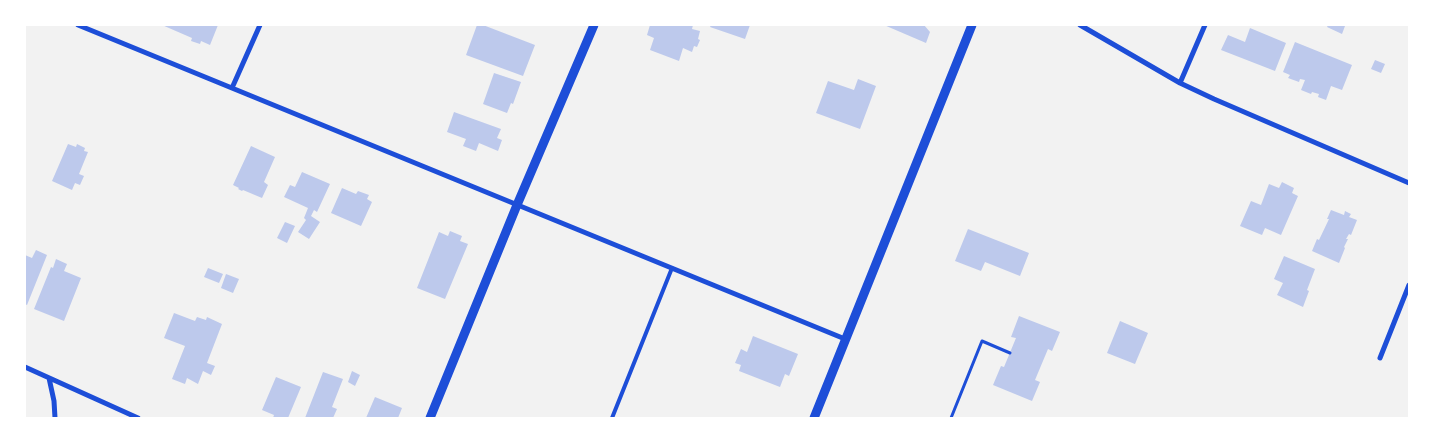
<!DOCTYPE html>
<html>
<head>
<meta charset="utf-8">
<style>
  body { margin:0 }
  #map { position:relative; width:1434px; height:443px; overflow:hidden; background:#f2f2f2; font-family:"Archivo Narrow",sans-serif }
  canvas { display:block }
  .frame { position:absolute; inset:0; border:26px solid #fff; pointer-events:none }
</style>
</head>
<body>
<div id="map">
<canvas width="1434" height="443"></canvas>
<div class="frame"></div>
</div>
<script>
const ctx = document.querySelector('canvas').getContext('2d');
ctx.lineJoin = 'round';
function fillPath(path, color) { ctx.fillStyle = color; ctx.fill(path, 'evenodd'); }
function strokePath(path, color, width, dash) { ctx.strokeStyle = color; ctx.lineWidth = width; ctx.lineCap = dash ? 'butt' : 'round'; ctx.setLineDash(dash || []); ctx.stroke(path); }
fillPath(new Path2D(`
  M162 25H218L210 45 201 41 200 44 191 41 192 38Z
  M477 25H483L535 45 523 76 466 55Z
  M650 25H693L692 29 700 31 698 39 700 40 697 47 694 46 692 52 683 48 679 61 650 50 654 38 647 35Z
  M711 25H750L745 39 710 27Z
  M884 25H924L930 32 926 43Z
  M1328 25H1343L1345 26 1342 34 1327 27Z
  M1250 28 1286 43 1275 71 1221 50 1228 35 1245 42Z
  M1295 42 1352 65 1342 90 1331 86 1326 100 1318 97 1319 94 1312 92 1311 94 1301 90 1305 80 1300 79 1299 82 1288 78 1290 75 1283 72Z
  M1375 60 1385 64 1381 73 1371 69Z
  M494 73 521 82 513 104 511 103 507 113 483 104Z
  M858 79 876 86 860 129 816 113 828 81 854 90Z
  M454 112 501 129 497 138 502 140 498 151 479 143 476 151 463 146 466 139 447 132Z
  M68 144 76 147 77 144 85 148 84 151 88 152 79 174 84 176 80 185 75 183 72 190 52 181Z
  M251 146 275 157 264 182 268 185 262 198 243 190 242 191 238 189 239 188 233 185Z
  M302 172 330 184 317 212 314 210 311 216 320 222 309 239 298 232 306 220 304 218 308 208 284 197 290 185 295 187Z
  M1282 182 1294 188 1292 193 1298 196 1281 235 1265 228 1262 235 1240 226 1251 201 1261 205 1269 184 1279 188Z
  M342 188 356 194 358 191 369 195 367 199 372 202 361 226 331 213Z
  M1331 210 1344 215 1345 211 1351 214 1349 217 1357 220 1351 235 1349 234 1346 239H1348L1344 247 1345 248 1339 263 1312 251 1317 239 1319 240 1329 219H1327Z
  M285 222 295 226 287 243 277 238Z
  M968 229 1029 253 1020 276 985 262 981 271 955 261Z
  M450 231 462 236 460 241 468 244 445 299 417 288 439 232 448 236Z
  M36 250 47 255 27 305 25 304V255L32 258Z
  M1284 256 1315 269 1307 290 1309 291 1303 307 1277 295 1283 283 1274 279Z
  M56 259 67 264 64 271 81 278 64 321 34 309 51 267 53 268Z
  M208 268 223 274 219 283 204 277Z
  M226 274 239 279 233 293 221 288Z
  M174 313 195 321 197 317 206 320 207 317 222 324 207 363 215 366 211 375 203 371 198 384 187 378 185 384 172 379 185 346 164 338Z
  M1019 316 1060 332 1052 351 1048 349 1035 380 1040 382 1032 401 993 385 1001 366 1004 367 1016 338 1011 337Z
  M1120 321 1148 333 1135 364 1107 353Z
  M753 336 798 354 789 376 785 374 780 387 739 371 741 365 735 363 741 349 747 352Z
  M352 371 360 375 355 386 348 382Z
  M323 372 343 379 332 407 337 409 333 418H305Z
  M276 377 301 387 288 418H273L274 415 262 410Z
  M375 397 402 408 398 418H366Z`), '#bdc9ec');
strokePath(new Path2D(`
  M951 418 982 341 1010 353`), '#1d4ed8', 3);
strokePath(new Path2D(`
  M612 418 672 268`), '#1d4ed8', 4);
strokePath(new Path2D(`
  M78 25 845 339
  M1080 25 1180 83 1214 99 1409 183
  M1180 83 1205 25
  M232 88 260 25
  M1380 358 1409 285
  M25 367 138 418
  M49 378 54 401 55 418`), '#1d4ed8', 5);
strokePath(new Path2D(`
  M430 418 517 205 594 25
  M814 418 972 25`), '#1d4ed8', 9);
</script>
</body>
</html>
